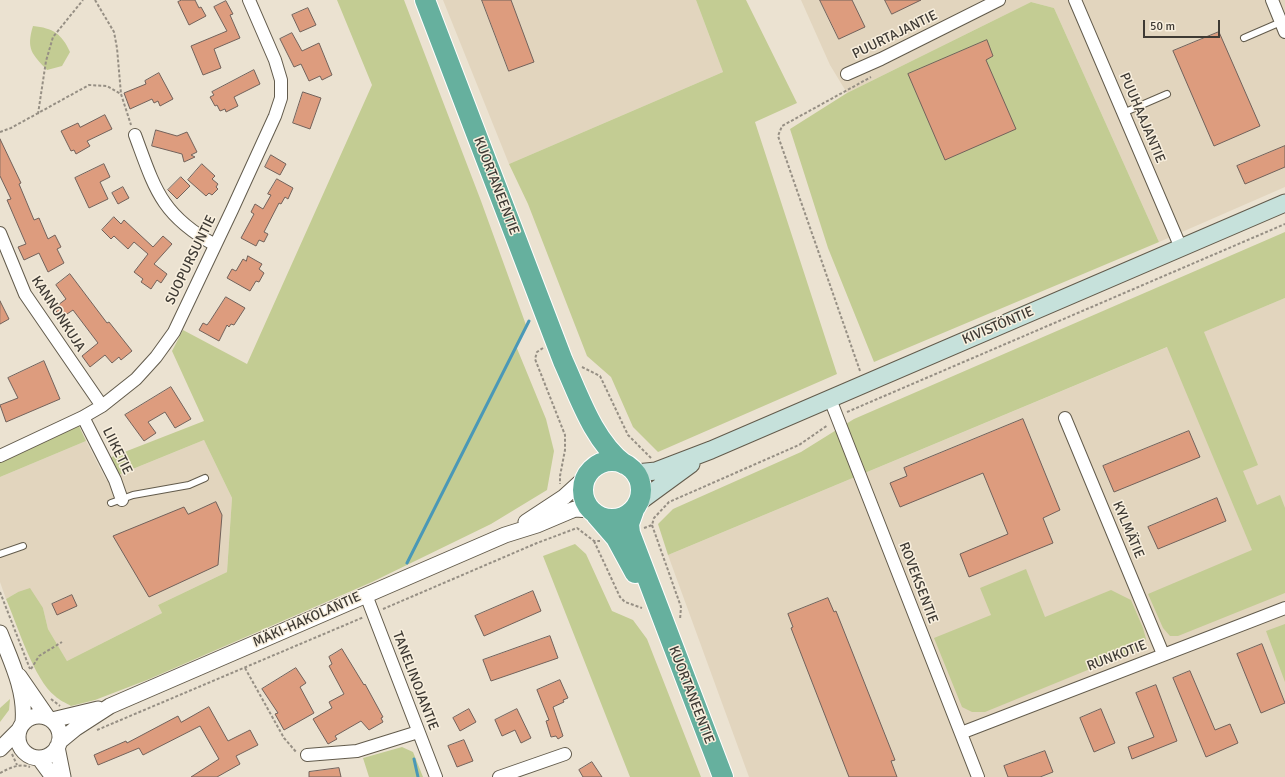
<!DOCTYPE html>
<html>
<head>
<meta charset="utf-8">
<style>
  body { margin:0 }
  #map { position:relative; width:1285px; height:777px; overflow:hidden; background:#ebe2d1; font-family:Signika,sans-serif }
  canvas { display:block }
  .scale { position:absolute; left:1143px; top:20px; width:77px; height:18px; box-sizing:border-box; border:2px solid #3e3a34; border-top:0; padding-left:5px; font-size:12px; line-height:14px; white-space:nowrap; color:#3e3a34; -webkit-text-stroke:3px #f8efde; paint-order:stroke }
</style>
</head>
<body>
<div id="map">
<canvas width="1285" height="777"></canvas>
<div class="scale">50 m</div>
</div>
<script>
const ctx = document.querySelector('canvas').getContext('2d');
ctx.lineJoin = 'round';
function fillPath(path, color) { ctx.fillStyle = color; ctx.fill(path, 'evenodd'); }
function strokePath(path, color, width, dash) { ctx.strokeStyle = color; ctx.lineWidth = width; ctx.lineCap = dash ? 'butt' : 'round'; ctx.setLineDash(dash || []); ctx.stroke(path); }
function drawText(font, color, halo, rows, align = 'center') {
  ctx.font = font + ' Signika,sans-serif'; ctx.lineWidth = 3; ctx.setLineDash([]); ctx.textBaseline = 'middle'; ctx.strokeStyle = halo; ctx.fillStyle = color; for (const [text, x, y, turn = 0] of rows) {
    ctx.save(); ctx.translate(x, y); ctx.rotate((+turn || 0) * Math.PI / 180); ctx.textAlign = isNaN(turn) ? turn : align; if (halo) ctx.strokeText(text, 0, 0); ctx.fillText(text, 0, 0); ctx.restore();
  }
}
fillPath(new Path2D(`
  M443 0H696L723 72 509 164Z
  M801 0H1285V187L1159 242 1054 8 1031 2 847 93 830 65Z
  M1285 298V777H749L668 555Z
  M204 440 232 498 227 572 158 605 162 613 67 661 48 629 43 608 18 592 6 599 0 582V477L86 441 106 480Z`), '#e2d5be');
fillPath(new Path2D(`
  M337 0H404L481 201 526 325 516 346 546 419 554 451 547 490 491 524 372 582 147 680 95 700 71 706C66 703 59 700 55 696 34 680 17 624 6 599L18 592 30 588 43 608 48 629 67 661 162 613 158 605 227 572 232 498 204 440 118 475 109 458 204 421 172 351 183 330 247 364 372 85Z
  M696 0H746L797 103 755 122 837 374 658 452 633 427 611 377 587 356 528 204 509 164 723 72Z
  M1031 2 1054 8 1159 242 874 362 828 248 790 129 847 93Z
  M33 26C53 28 62 34 70 52L62 66 47 70C32 54 26 49 33 26Z
  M1285 232V298L1204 332 1258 465 1243 471 1257 505 1280 495 1285 508V593L1178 636H1170L1163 628 1148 594 1252 550 1167 347 668 555 658 524 673 509 801 452 854 419Z
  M79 426 86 441 0 477V462Z
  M575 544 586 554 612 611 633 620 647 639 701 777H630L543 556Z
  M1026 569 1045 617 1111 590 1131 600 1143 628 1146 639 1139 649 985 712H972L962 707 934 638 991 615 980 588Z
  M1285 624V682L1266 631Z
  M10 699 9 710 0 722V708Z
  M402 747 413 752 423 777H369L363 758Z`), '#c3cc93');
strokePath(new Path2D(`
  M407 563 529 321
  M414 759 418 777`), '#4a98b7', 3);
const building = new Path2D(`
  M182 0H195L199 8 201 7 206 16 189 25 178 2Z
  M482 0H511L534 62 509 71Z
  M820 0H852L865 27 839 39Z
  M885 0H921L892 14Z
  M226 1 233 14 230 15 240 38 214 49 221 68 203 75 191 46 227 31 214 7Z
  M308 8 316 25 300 32 292 15Z
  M1219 32 1260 126 1214 146 1173 51Z
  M292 33 302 51 319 43 332 75 322 80 320 76 309 81 301 64 294 67 280 39Z
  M987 40 993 56 986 60 1016 129 945 160 908 74Z
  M254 70 260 84 234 97 238 106 226 112 225 109 220 111 217 105 215 106 210 97 214 95 212 92Z
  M159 73 173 99 160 106 158 101 154 103 152 99 130 109 124 93 146 84 145 81Z
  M303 92 321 98 310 129 293 123Z
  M105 115 112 129 87 141 90 146 76 154 74 150 71 151 61 131 78 123 80 127Z
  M156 130 177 136 187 132 197 152 191 155 195 157 184 162 182 154 152 146Z
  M0 139 21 183 19 184 34 220 39 218 48 239 55 235 61 247 57 249 64 263 48 272 39 253 24 260 18 247 26 244 7 200 11 199 0 176Z
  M1285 146V167L1245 184 1237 166Z
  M271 155 286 164 280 175 265 167Z
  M104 164 110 177 100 182 108 199 89 208 75 178Z
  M202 164 215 176 212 179 218 184 216 187 218 189 212 195 209 193 206 196 188 180Z
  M181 177 190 186 177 199 168 190Z
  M277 179 293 188 288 199 285 197 281 204 279 203 264 232 268 234 264 242 259 240 256 246 241 238 254 214 251 212 255 204 263 209 271 195 268 194Z
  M123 187 129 198 118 204 112 193Z
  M114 217 121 224 124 220 153 247 163 236 172 244 154 264 167 274 161 283 157 280 151 289 141 282 143 279 134 272 148 254 134 242 128 249 114 236 111 239 102 230Z
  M248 256 262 264 259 269 264 273 259 282 256 281 250 291 227 278 232 269 236 271 243 259 246 261Z
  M70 274 107 323 109 322 132 351 121 360 119 357 112 363 105 355 90 367 82 356 98 343 73 310 61 318 54 308 66 299 56 285Z
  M226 297 245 308 234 325 231 324 229 327 227 325 219 341 199 330 203 323 207 325 210 321Z
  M0 301 9 319 0 324Z
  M44 361 60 399 6 422 0 405 18 398 8 378Z
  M171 387 191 419 175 428 165 412 148 422 156 433 144 441 125 415Z
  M1023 419 1060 510 1043 518 1053 543 969 577 960 554 1008 534 983 473 900 507 890 483 907 476 904 468Z
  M1189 431 1200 457 1114 492 1103 466Z
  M1217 498 1226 521 1158 549 1148 527Z
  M216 502 222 515 218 565 149 597 113 536 184 507 188 514Z
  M533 591 541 611 484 636 475 616Z
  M72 595 77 606 57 615 52 604Z
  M828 598 834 612 836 611 895 760 891 761 897 777H849L791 628 793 627 788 614Z
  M550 636 558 658 491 681 483 660Z
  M1262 644 1285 703 1261 713 1237 654Z
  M342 649 364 685 365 684 383 717 381 718 383 722 369 730 361 721 335 736 337 739 328 744 313 719 332 708 329 702 344 694 329 666 332 664 329 657Z
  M296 668 306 683 300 687 314 713 284 730 275 714 278 713 262 689Z
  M1190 671 1215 730 1230 724 1238 743 1206 757 1173 678Z
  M560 680 568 698 563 700 564 702 553 707 563 736 558 739 556 736 551 737 546 721 549 720 537 690Z
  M1156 685 1177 741 1132 759 1128 747 1154 737 1136 693Z
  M209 707 228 741 250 730 258 745 236 756 240 764 217 777H191L219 759 200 726 143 755 139 748 98 765 94 755 126 741 127 743 178 716 181 722Z
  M469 709 476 722 460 731 453 718Z
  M517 709 531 738 521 743 515 730 502 736 495 720Z
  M1101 709 1115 743 1094 752 1080 718Z
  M464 740 473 761 457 767 448 746Z
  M1045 751 1053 772 1040 777H1008L1004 766Z
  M592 762 602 777H583L579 770Z
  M339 768 341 777H309V772Z`);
fillPath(building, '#dd9c7e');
strokePath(building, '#72625b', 1);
const service = new Path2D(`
  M1244 38 1281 22
  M1123 113 1167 94
  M111 503 133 495 189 485 205 478
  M0 554 23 546`);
const minor = new Path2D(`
  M1075 0 1181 248
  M1272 0 1285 32
  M847 74 881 59 999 0
  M135 135C155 189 161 215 215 245
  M0 233 25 294 102 406
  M830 399 978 777
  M83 417 115 480 122 500
  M1065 418 1163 654
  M0 456 83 417 102 406 136 379 156 357 174 332 232 210 275 116 281 98V80L275 60 249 0
  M366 595 436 777
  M961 733 1285 608
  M307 755 357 751 418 732
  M499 777 565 754`);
const tertiary = new Path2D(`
  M526 522 564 497 586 477
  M0 633C11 661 26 691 23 722
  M19 676 48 718
  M18 737a21 21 0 1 1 42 0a21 21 0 1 1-42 0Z
  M52 720 98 709
  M59 742 76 728 110 706 505 535 537 525 570 511 575 509 591 510
  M57 747 63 777
  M0 749 19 730
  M39 758 53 777`);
const secondary = new Path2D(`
  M636 473 656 471 711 450 1285 203
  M639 502 691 464`);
const trunk = new Path2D(`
  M425 0 563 361C579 396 593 440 624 464
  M583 490a29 29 0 1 1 58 0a29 29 0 1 1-58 0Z
  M634 510 629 524 630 533 723 777
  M596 515 616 538 635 573`);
strokePath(service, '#625b4c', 8);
strokePath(minor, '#625b4c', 14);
strokePath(tertiary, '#625b4c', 17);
strokePath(secondary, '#625b4c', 19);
strokePath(trunk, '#fff', 22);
strokePath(new Path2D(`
  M95 0 114 32 117 48 121 94
  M38 114 46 61 53 37 83 0
  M0 132 11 128 89 85 107 86 121 94 131 125
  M543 348 537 352 535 359 565 435V450L560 476V484
  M582 367 600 376 628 435 651 458
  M860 371 778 136 782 126 871 77
  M847 412 1285 224
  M652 525 681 607 680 620
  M644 528 652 525 654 518 669 502 799 445 828 425
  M594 541 620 597 625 602 642 608
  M0 592 30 669
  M383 609 537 543 577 528 594 541H600
  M245 668 284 738 297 753
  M31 669 39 656 62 642
  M51 699 60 706
  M97 730 364 617
  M12 754 17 765
  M0 773C10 768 19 763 30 767`), '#968f84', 2, [3, 2]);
strokePath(service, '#fff', 6);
strokePath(minor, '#fff', 12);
strokePath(tertiary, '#fff', 15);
strokePath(secondary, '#c6e1db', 17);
strokePath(trunk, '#66b09e', 20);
drawText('14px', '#3e3a34', '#f8efde', [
  ["PUURTAJANTIE",895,35,-26],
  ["PUUHAAJANTIE",1142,118,67],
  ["KUORTANEENTIE",496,186,69],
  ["SUOPURSUNTIE",191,260,-64],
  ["KANNONKUJA",58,314,57],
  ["KIVISTÖNTIE",998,326,-23],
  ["LIIKETIE",117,451,64],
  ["KYLMÄTIE",1128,530,67],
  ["ROVEKSENTIE",918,583,69],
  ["MÄKI-HAKOLANTIE",307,620,-24],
  ["RUNKOTIE",1117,656,-21],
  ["TANELINOJANTIE",415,681,69],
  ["KUORTANEENTIE",691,695,69]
]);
</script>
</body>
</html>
